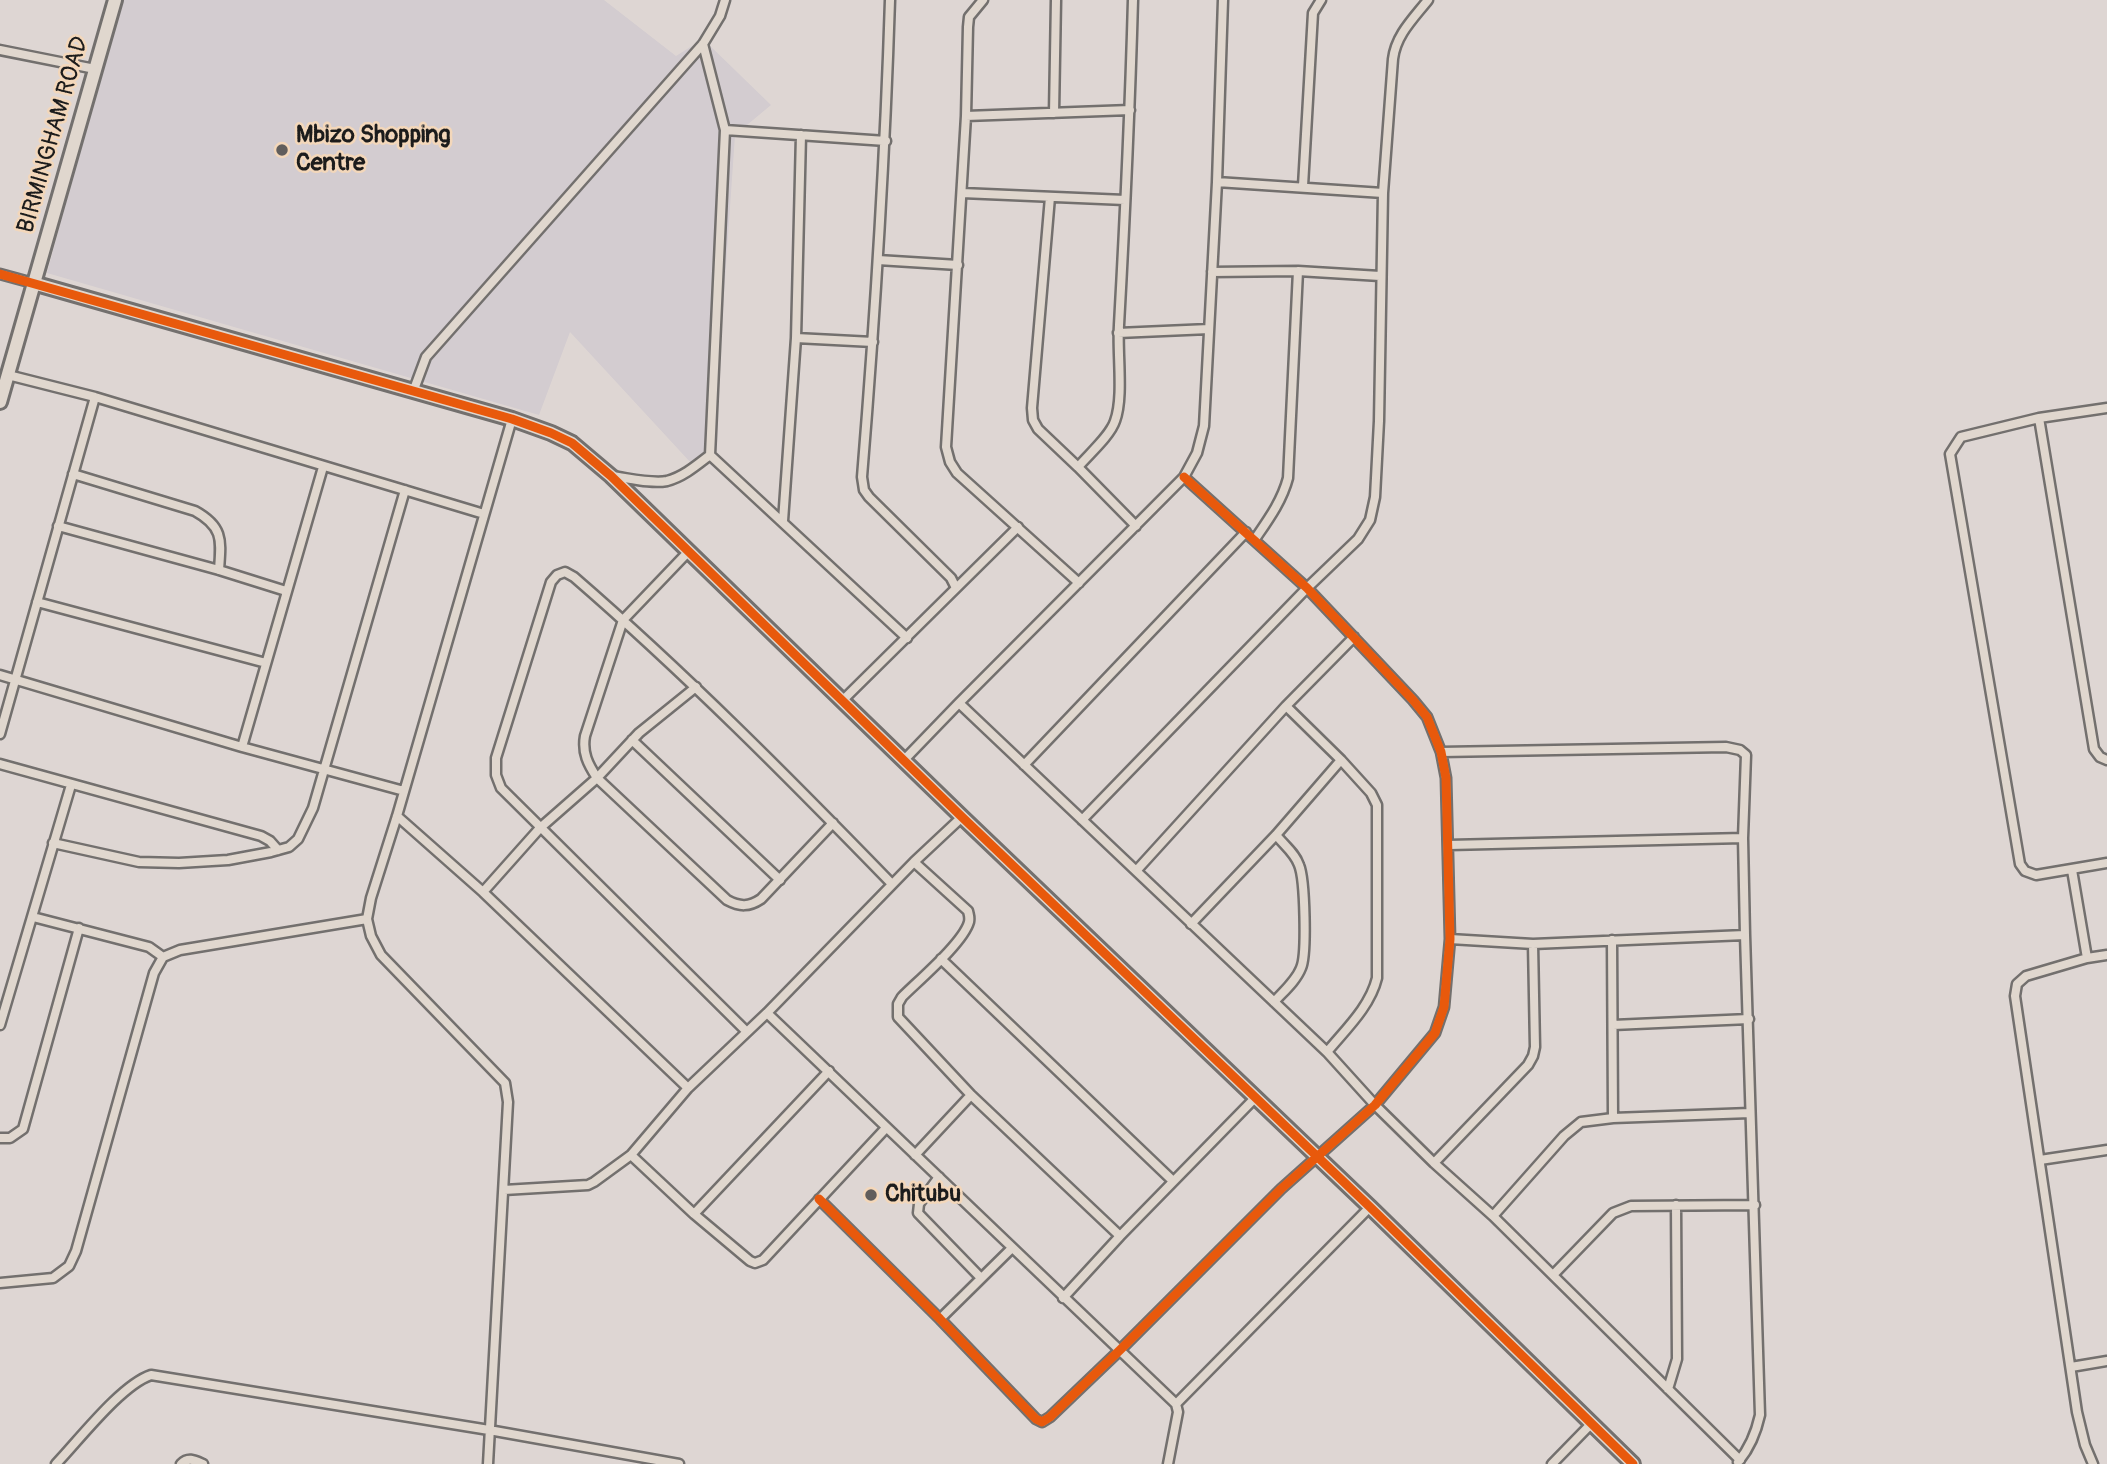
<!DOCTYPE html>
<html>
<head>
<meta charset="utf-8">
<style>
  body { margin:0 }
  canvas { display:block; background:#ded6d3 }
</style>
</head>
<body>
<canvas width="2107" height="1464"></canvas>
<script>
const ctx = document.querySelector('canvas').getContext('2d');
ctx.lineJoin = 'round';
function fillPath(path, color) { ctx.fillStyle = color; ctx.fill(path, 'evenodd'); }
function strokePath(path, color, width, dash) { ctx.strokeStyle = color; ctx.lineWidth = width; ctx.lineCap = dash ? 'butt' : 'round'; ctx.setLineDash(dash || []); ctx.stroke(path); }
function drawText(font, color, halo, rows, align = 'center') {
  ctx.font = font + ' Pangolin,sans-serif'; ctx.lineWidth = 5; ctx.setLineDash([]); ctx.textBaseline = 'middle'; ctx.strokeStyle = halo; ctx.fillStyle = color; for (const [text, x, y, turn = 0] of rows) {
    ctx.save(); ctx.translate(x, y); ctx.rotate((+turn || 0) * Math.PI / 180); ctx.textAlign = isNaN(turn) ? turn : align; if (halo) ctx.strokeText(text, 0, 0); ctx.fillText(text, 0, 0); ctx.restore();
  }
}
fillPath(new Path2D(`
  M121 0H604L676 56 703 39 771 105 735 135 713 454 691 463 570 332 539 415 47 273Z`), '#d3ccd0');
const street = new Path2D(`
  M890 0C885 159 875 318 862 477L864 490 869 497 951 578 956 588
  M983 0 969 17 968 27 966 116 946 447 950 462 957 473 1079 583
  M703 44 725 130 710 455 907 638
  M0 50 95 69
  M1054 113 1056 0
  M966 116 1130 110
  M725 130 886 141
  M1217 182 1383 193
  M1303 186 1313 13 1321 0
  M962 193 1125 200
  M1050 197 1032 408 1033 420 1038 429 1078 467 1136 526
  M878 260 958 265
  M1212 272 1298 271 1380 276
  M0 274 33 283
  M1118 333 1209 329
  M796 338 873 342
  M8 375 95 397 484 514
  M413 392 426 357 703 44 720 16 725 0
  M2107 408 2039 418 1961 437 1950 454 2020 864 2025 871 2036 875 2107 863
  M2039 418 2094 749 2100 757 2107 760
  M1078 467C1089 454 1110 436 1115 421 1124 397 1117 353 1119 325 1125 217 1130 109 1133 0
  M73 474 195 511C224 527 221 541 219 570
  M611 476C628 478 651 484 667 481 683 477 697 465 710 455
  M783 521 796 338 801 135
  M58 526 219 570 286 591
  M1255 539C1268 520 1282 501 1288 478L1298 271
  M689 551 623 620 585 736C582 753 588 764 597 778L727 900C740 907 749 907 761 899L833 823
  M37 602 266 663
  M0 675 242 747 404 791
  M843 700 1018 527
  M959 703 1327 1052 1375 1105 1434 1163 1493 1216 1740 1460
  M0 734 95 397
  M632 740 780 880
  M242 747 323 467
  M1441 752 1726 747 1740 750 1746 755 1743 838 1745 935 1760 1415C1756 1433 1750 1448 1738 1462
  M904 760 959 703 1184 477 1197 453 1204 426 1217 182 1223 0
  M0 764 261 836 270 841 278 850
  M1024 765 1246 532
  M397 816 483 892 688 1088
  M1082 820 1307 588 1358 539 1370 520 1375 497 1379 421 1383 193 1393 59C1396 35 1413 19 1428 0
  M53 843 139 862 179 863 228 860 271 852 289 847 298 839 313 808 405 490
  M1449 845 1743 838
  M914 862 968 911C969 916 970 917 969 922 963 943 919 980 902 997L898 1004V1017L971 1095 1120 1236
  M2072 870 2087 958
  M1136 871 1286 706 1354 637
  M483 892 540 828 597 778 639 733 696 687
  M33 917 149 947 163 957
  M1191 924 1276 835 1341 760 1286 706
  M1450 939 1533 944 1745 935
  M1612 940 1613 1118
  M941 959 1173 1181
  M1274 1002C1283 992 1296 981 1301 968 1307 955 1305 879 1299 865 1295 853 1284 845 1276 835
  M767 1013 1176 1404 1178 1412 1168 1464
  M0 1025 71 785
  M1613 1025 1749 1019
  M746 1031 501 788 496 775V758L551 582 557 575 565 572 574 577C686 674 789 778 892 884
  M1327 1052C1345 1030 1370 1007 1377 978V805L1371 793 1341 760
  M0 1138H10L23 1129 79 928
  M631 1155 694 1214 750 1261 755 1263 763 1260 886 1128
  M915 1155 971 1095
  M2040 1160 2107 1150
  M1434 1163 1528 1065 1533 1056 1535 1047 1533 944
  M939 1177 919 1204 918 1213 981 1278
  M504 1190 588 1185 594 1182 631 1155 688 1088 767 1013 914 862 962 817
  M819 1199 940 1319 1036 1419 1042 1422 1050 1417 1120 1350 1281 1189 1375 1105 1435 1033 1444 1007 1450 939 1446 778 1441 752 1427 717 1413 700 1307 588 1184 477
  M694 1214 829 1071
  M1493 1216 1564 1136 1581 1122 1613 1118 1750 1113
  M1553 1275 1613 1213 1631 1206 1755 1205
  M0 1283 53 1278 69 1266 76 1251 154 973 163 957 180 950 367 919
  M1063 1298 1120 1236 1255 1098
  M940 1319 1012 1248
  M2071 1367 2107 1361
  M1668 1389 1677 1359 1676 1205
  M1176 1404 1370 1207
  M56 1464C79 1440 121 1385 151 1375L489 1430 679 1464
  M181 1464C188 1457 194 1460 203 1464
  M488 1464 508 1102 505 1083 381 955 371 936 367 919 371 898 397 816 512 419
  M1552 1464 1592 1423
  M2093 1464 2085 1445 2077 1412 2015 996 2017 984 2026 976 2087 958 2107 955`);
const secondary = new Path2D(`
  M33 283 512 419 551 433 572 443 611 476 962 817 1370 1207 1633 1464
  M0 402 115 0`);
strokePath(street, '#73706e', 13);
strokePath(secondary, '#73706e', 18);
strokePath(street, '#e0d7ce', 8);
strokePath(secondary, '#e0d7ce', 12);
strokePath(new Path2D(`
  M0 274 512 419 551 433 572 443 611 476 962 817 1370 1207 1633 1464
  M819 1199 940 1319 1036 1419 1042 1422 1050 1417 1120 1350 1281 1189 1375 1105 1435 1033 1444 1007 1450 939 1446 778 1441 752 1427 717 1413 700 1307 588 1184 477`), '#e8590c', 9);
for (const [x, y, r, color] of [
  [282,150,7,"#605d5c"],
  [871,1195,7,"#605d5c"]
]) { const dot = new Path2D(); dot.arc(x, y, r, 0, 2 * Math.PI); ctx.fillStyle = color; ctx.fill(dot); strokePath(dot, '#f3d7ba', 2.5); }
drawText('24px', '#1c1c1c', '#f3d7ba', [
  ["BIRMINGHAM ROAD",54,135,-74]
]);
drawText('bold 24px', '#1c1c1c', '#f3d7ba', [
  ["Mbizo Shopping",296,136],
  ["Centre",296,164],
  ["Chitubu",885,1195]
], 'left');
</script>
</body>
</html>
